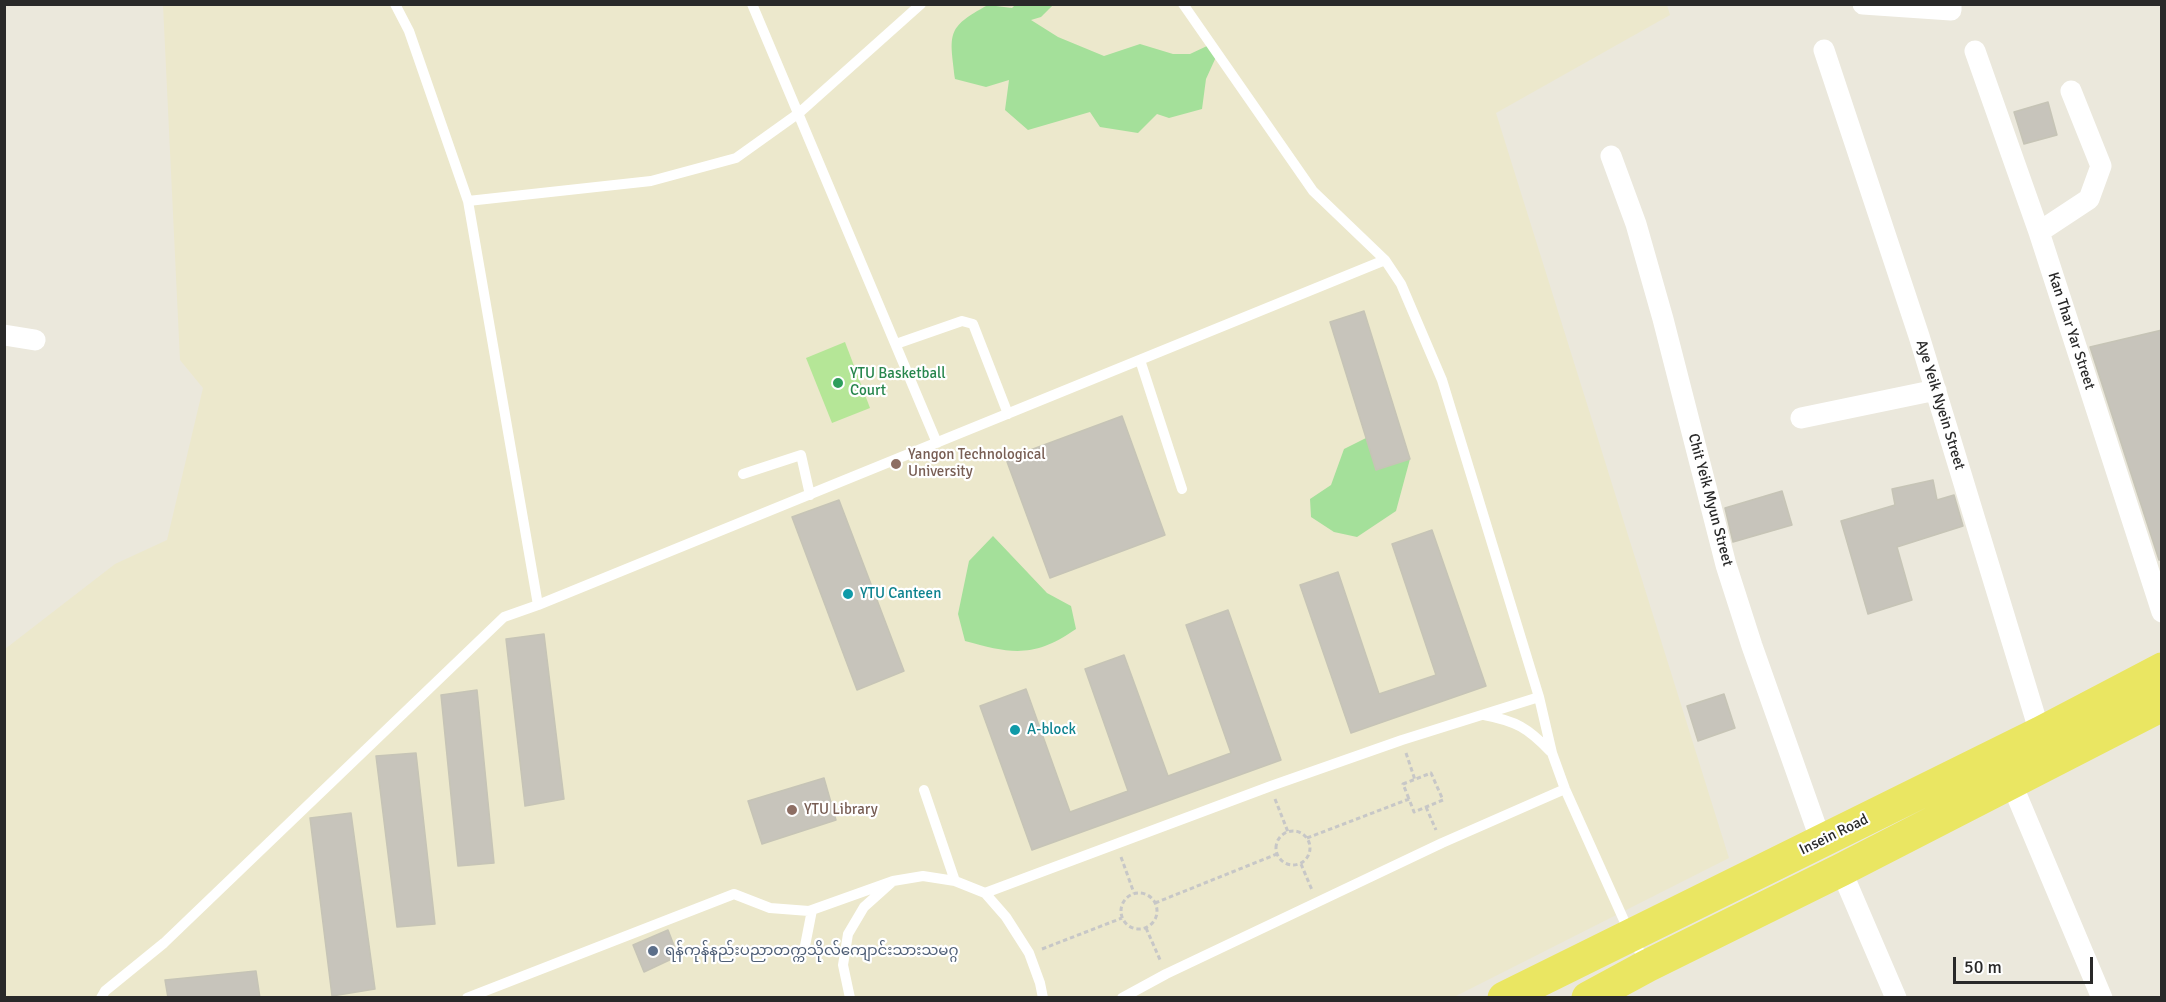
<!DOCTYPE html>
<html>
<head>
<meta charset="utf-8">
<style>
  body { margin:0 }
  #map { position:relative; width:2166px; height:1002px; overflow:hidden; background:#ebe8dc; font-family:Signika,sans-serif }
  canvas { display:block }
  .frame { position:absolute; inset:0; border:6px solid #292929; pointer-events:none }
  .scale { position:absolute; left:1953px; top:957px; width:140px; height:27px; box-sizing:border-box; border:3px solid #292929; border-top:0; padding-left:8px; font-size:18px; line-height:21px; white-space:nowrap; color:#292929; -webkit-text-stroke:4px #fff; paint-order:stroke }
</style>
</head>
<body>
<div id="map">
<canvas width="2166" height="1002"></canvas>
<div class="frame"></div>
<div class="scale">50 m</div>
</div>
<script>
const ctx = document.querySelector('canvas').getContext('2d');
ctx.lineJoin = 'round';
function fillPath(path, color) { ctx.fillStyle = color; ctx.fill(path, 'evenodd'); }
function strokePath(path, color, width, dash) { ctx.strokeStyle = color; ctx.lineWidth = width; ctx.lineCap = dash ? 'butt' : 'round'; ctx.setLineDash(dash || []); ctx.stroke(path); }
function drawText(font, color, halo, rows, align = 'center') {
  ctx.font = font + ' Signika,"Noto Sans Myanmar",sans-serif'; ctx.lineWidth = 4.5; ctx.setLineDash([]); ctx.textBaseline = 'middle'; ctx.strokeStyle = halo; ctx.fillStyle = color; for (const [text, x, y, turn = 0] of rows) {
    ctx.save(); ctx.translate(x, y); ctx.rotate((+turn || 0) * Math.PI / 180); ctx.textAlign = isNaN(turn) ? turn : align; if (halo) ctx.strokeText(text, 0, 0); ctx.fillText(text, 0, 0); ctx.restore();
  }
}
fillPath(new Path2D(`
  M163 5H1667L1670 15 1496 113 1729 858 1454 997 5 998V649L115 564 167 540 203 388 180 360Z`), '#ece8cc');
fillPath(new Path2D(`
  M988 5 1012 8 1015 5H1053L1041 17 1031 20 1058 37 1104 56 1140 44 1173 54H1190L1207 46 1216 57 1206 79 1202 109 1169 118 1157 114 1138 133 1100 127 1090 112 1028 130 1005 110 1009 80 986 87 955 79C950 34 945 28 988 5Z
  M1366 438 1376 470 1410 459 1396 511 1357 537 1334 532 1311 517 1310 499 1331 485 1344 449Z
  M993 536 1047 593 1071 606 1076 629C1034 658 1012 654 965 641L958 614 969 561Z`), '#a4e09a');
fillPath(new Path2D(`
  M845 342 870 408 832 423 806 358Z`), '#b5e697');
const building = new Path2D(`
  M2048 102 2057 135 2024 144 2014 112Z
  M1364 311 1410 459 1376 470 1330 322Z
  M2162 330V560H2159L2090 347Z
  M1122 416 1165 535 1050 578 1006 459Z
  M1933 480 1937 500 1954 495 1963 526 1897 547 1912 600 1868 614 1841 521 1895 505 1892 489Z
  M1782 491 1792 525 1733 542 1725 508Z
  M839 500 904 671 857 690 792 517Z
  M1432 530 1486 686 1351 733 1300 585 1338 572 1379 694 1436 675 1392 544Z
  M1228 610 1281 760 1032 850 980 706 1026 689 1070 812 1128 791 1085 669 1124 655 1168 776 1231 753 1186 625Z
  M544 634 564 799 525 806 506 639Z
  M477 690 494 863 458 866 441 695Z
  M1724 694 1735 728 1698 741 1687 706Z
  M416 753 435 924 397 927 376 756Z
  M824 778 836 820 762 844 748 801Z
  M351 813 375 989 332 996 310 818Z
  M668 930 678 956 644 972 633 945Z
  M256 971 260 998H168L165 980Z`);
fillPath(building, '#c7c4bb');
strokePath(building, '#c6c4b6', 1.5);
strokePath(new Path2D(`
  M1406 753 1415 780
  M1275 799 1288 832
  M1426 807 1436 830
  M1276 848a17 17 0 1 1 34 0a17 17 0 1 1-34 0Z
  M1307 838 1409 799 1414 812 1443 800 1431 773 1403 784 1409 799
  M1121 857 1134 893
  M1301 864 1312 890
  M1121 911a18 18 0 1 1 36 0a18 18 0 1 1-36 0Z
  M1155 903 1277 854
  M1146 928 1161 962
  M1042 949 1122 918`), '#c7c7c7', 3, [4.5, 3]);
strokePath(new Path2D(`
  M395 4 409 31 468 201 538 605
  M752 4 937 443
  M1183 4 1313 191 1385 260 1401 284 1442 380 1539 697 1552 753 1565 789 1631 936 1646 963
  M468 201 651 181 736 158 799 113 921 4
  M896 344 962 321 973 324 1008 414
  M1140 360 1182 489
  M743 474 801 455 810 495
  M1484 715C1516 721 1528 728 1550 751
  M924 790 955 881
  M985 893 1271 786 1402 740 1539 697
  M804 951 812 910
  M101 998 105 991 164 943 504 617 538 605 1385 260
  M467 998 734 894 770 908 809 911 893 881
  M850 998 843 965 848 934 864 907 893 881 923 876 955 881 985 893 1006 917 1029 953 1040 983 1043 998
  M1122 998 1166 974 1442 843 1565 789`), '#fff', 10);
strokePath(new Path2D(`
  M1863 4 1951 10V4
  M1824 50 1919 336 2040 733 2046 743
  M1975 51 2039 232 2162 612
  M1611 156 1636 224 1663 319 1726 565 1752 646 1821 841
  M2039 232 2089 199 2101 166 2071 91
  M4 335 35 340
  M1801 418 1936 390
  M2011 782 2102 998
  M1841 870 1896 998`), '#fff', 21);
strokePath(new Path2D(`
  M1504 998 2040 733 2162 669
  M1588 998 1647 966 1841 870 2162 705`), '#eae662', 33);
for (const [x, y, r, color] of [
  [838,383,6,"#2e9e5b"],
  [896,464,6,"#8d6e63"],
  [848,594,6,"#0f9aa8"],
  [1015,730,6,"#0f9aa8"],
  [792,810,6,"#8d6e63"],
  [653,951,6,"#5c6f8a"]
]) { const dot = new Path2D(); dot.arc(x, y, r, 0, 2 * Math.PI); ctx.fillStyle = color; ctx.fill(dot); strokePath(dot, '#fff', 2); }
drawText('15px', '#292929', '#fff', [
  ["Kan Thar Yar Street",2071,331,72],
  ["Aye Yeik Nyein Street",1940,405,73],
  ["Chit Yeik Myun Street",1710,500,75],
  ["Insein Road",1834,835,-26]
]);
drawText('15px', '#27864d', '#fff', [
  ["YTU Basketball",850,374],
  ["Court",850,391]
], 'left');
drawText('15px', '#785e54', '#fff', [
  ["Yangon Technological",908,455],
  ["University",908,472],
  ["YTU Library",804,810]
], 'left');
drawText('15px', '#0d838f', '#fff', [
  ["YTU Canteen",860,594],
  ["A-block",1027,730]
], 'left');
drawText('15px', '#4e5e75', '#fff', [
  ["ရန်ကုန်နည်းပညာတက္ကသိုလ်ကျောင်းသားသမဂ္ဂ",665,951]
], 'left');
</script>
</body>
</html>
